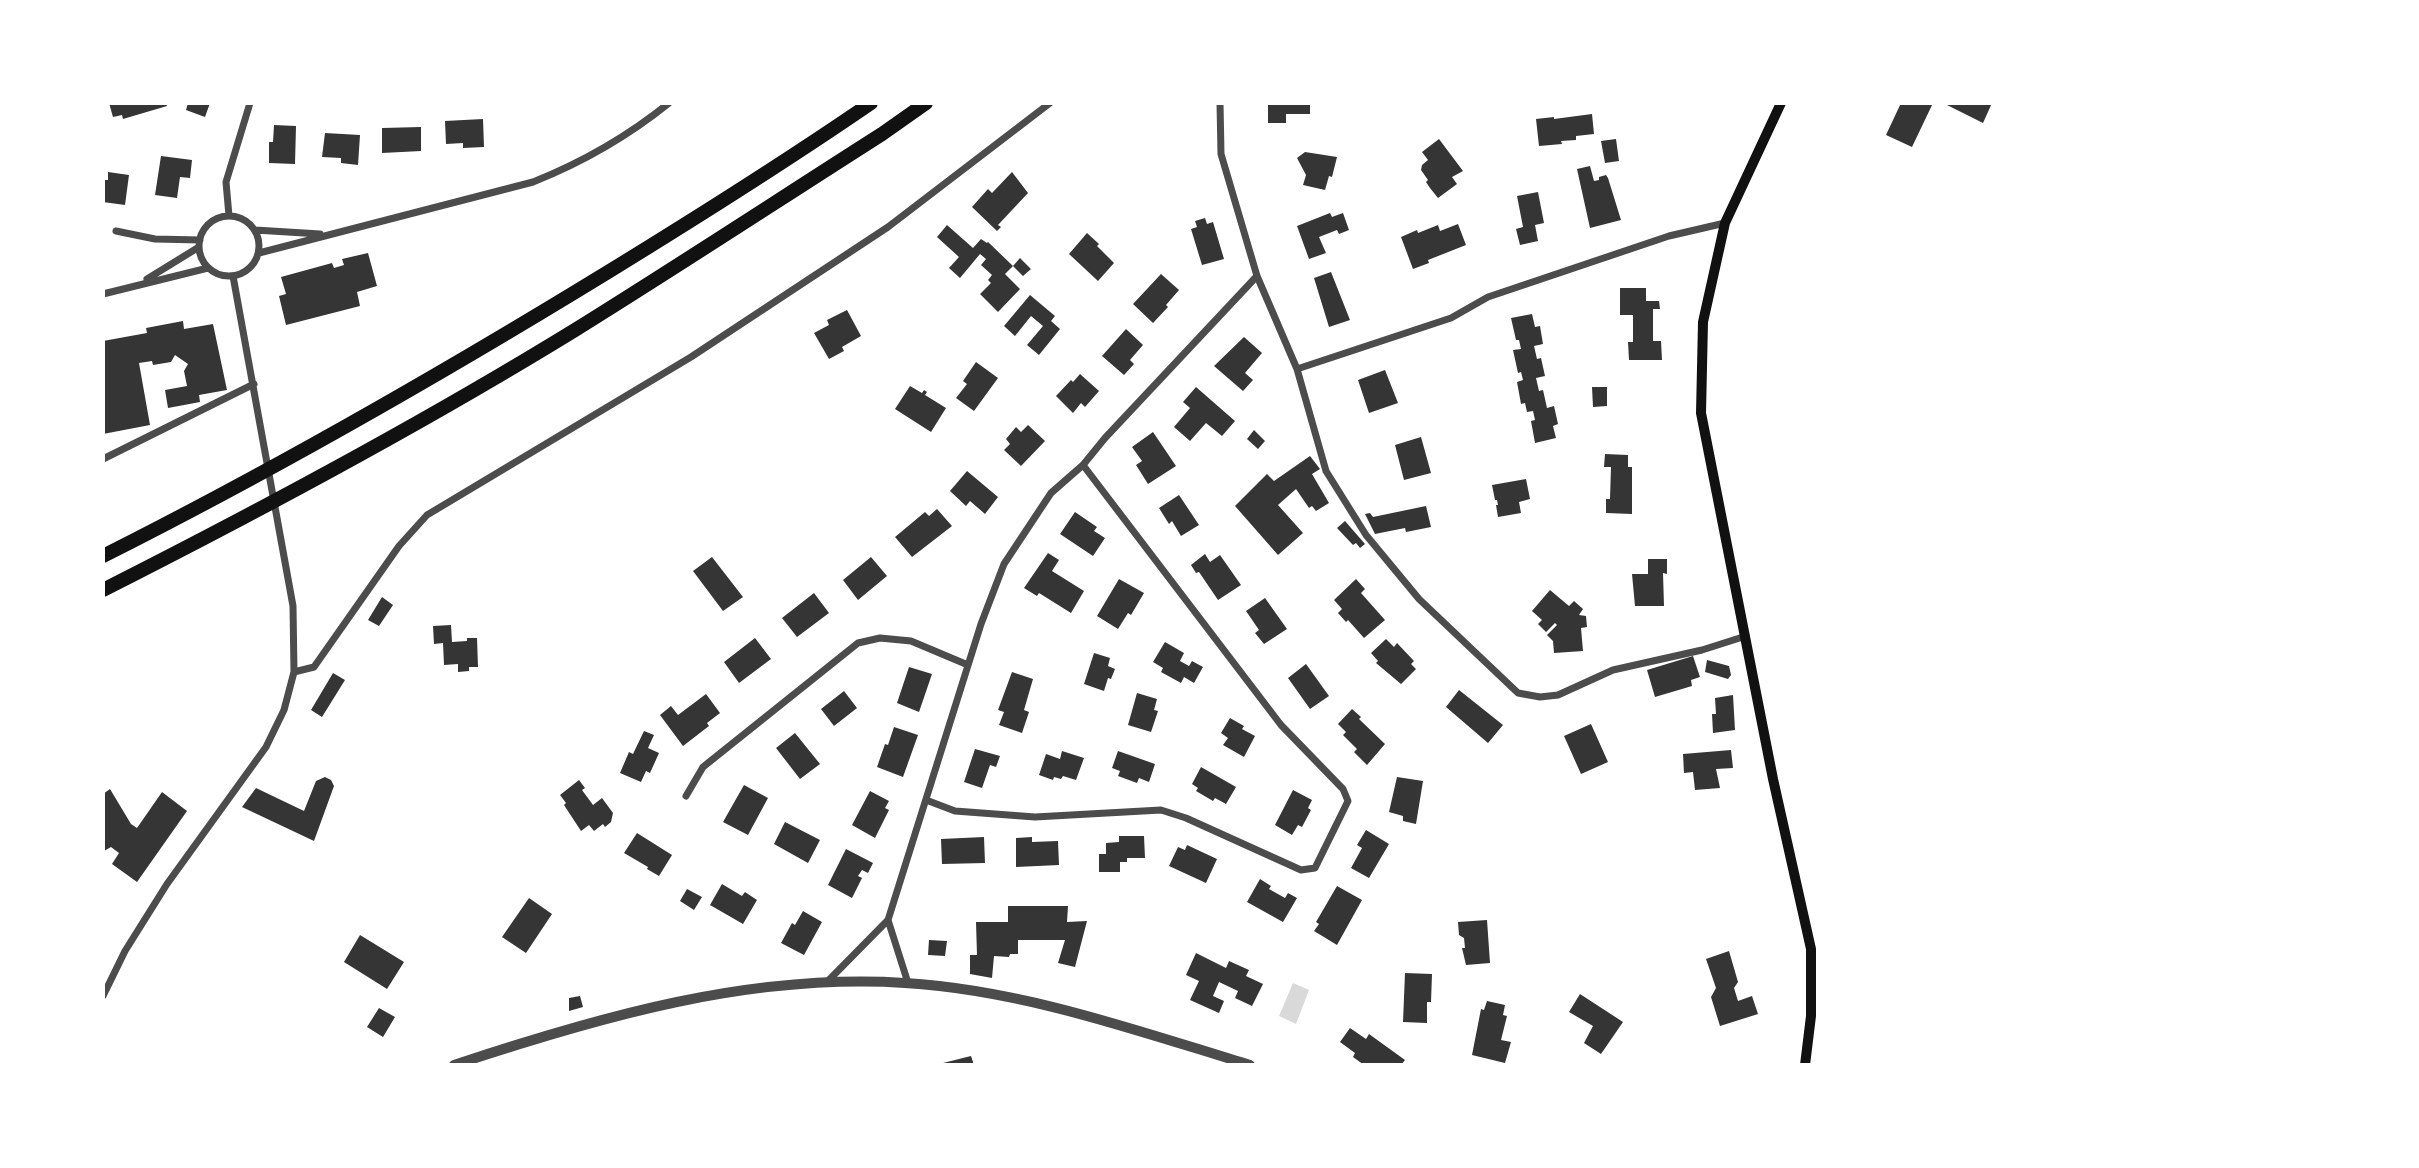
<!DOCTYPE html>
<html>
<head>
<meta charset="utf-8">
<style>
  body { margin:0 }
  #map { position:relative; width:2419px; height:1168px; overflow:hidden; background:#fff; font-family:"PT Sans Narrow",sans-serif }
  canvas { display:block }
  .frame { position:absolute; inset:0; border:105px solid #fff; pointer-events:none }
</style>
</head>
<body>
<div id="map">
<canvas width="2419" height="1168"></canvas>
<div class="frame"></div>
</div>
<script>
const ctx = document.querySelector('canvas').getContext('2d');
ctx.lineJoin = 'round';
function fillPath(path, color) { ctx.fillStyle = color; ctx.fill(path, 'evenodd'); }
function strokePath(path, color, width, dash) { ctx.strokeStyle = color; ctx.lineWidth = width; ctx.lineCap = dash ? 'butt' : 'round'; ctx.setLineDash(dash || []); ctx.stroke(path); }
fillPath(new Path2D(`
  M1293 983 1309 990 1296 1024 1279 1016Z`), '#d9d9d9');
fillPath(new Path2D(`
  M109 103H166L167 106 123 119 122 115 113 117Z
  M188 103H210L205 117 186 110Z
  M1268 103H1310V114H1286V123H1268Z
  M1901 103H1933L1912 147 1886 135Z
  M1943 103H1992L1983 123Z
  M1592 114 1594 134 1576 136V140L1561 141 1562 144 1539 146 1536 119 1554 117V119Z
  M483 119 484 147 463 148V143L446 144 445 121Z
  M274 125 296 126 295 164 269 163V142H273Z
  M421 127V151L382 153V128Z
  M325 133 360 135 358 165 341 163V158L322 157Z
  M1439 139 1463 171 1452 177 1457 184 1438 198 1430 188 1426 182 1428 180 1421 170 1422 165 1428 160 1422 152Z
  M1616 139 1619 161 1605 163 1601 141Z
  M1305 152 1337 157 1332 177 1329 176 1325 190 1303 185 1306 175 1297 158Z
  M161 156 192 160 190 178 180 177 177 198 155 195Z
  M1590 166 1594 181 1599 180V177L1606 175 1608 178 1621 220 1590 228 1577 169Z
  M108 172 129 175 125 205 103 202V180H108Z
  M1012 172 1028 193 998 225 1001 227 997 231 972 207 988 189 992 193Z
  M1538 192 1544 223 1535 225 1538 241 1520 245 1516 229 1523 227 1517 196Z
  M1330 213 1332 217 1343 213 1349 230 1339 234 1337 230 1319 237 1326 253 1309 259 1297 226Z
  M1205 218 1207 224 1213 222 1224 259 1202 265 1191 229 1197 227 1195 221Z
  M1458 224 1466 245 1428 260 1429 263 1413 269 1401 237 1417 230 1418 233 1438 225 1440 231Z
  M947 225 973 248 981 239 987 243 988 242 1013 266 1005 274 1020 289 998 312 980 294 991 283 988 280 992 275 981 265 986 259 980 254 960 278 949 268 959 257 937 237Z
  M1087 233 1099 244 1097 246 1114 263 1098 281 1069 254Z
  M368 253 377 286 357 292 360 306 286 325 279 296 286 294 281 277 332 263 334 268 344 265 342 259Z
  M1020 258 1031 269 1023 276 1013 266Z
  M1331 272 1350 320 1329 327 1314 278Z
  M1161 274 1179 290 1166 305 1168 307 1153 323 1133 304Z
  M1620 288H1646V301H1659L1660 309H1653V341H1661L1662 360H1629L1628 342H1633V315H1620Z
  M1030 295 1055 316 1051 321 1060 329 1039 355 1027 345 1043 326 1031 316 1015 336 1004 326Z
  M847 310 861 336 842 347 844 351 829 359 814 333 829 325 827 320Z
  M1532 314 1535 327 1540 326 1543 344 1534 346 1537 359 1541 358 1545 376 1536 378 1539 391 1543 390 1547 408 1554 406 1558 424 1553 426 1556 438 1535 443 1531 421 1535 420 1533 411 1527 412 1525 403 1521 404 1517 382 1523 380 1521 372 1518 373 1513 350 1521 349 1519 340H1516L1511 318Z
  M183 321 184 329 213 324 227 390 199 395 200 402 168 408 165 390 187 386 184 371 188 364 175 355 171 362 153 365 152 361 139 363 150 425 103 434V341L147 333 146 328Z
  M1126 329 1143 345 1130 360 1134 364 1124 375 1102 356Z
  M1244 337 1262 353 1245 373 1253 380 1243 391 1214 366Z
  M976 362 998 378 974 411 956 398 967 384 963 381Z
  M1385 370 1398 403 1369 413 1358 380Z
  M1080 374 1099 391 1085 407 1081 403 1073 413 1056 396 1071 380 1073 382Z
  M910 386 922 393 924 390 927 392 925 395 946 408 931 432 895 409Z
  M1196 387 1235 421 1222 436 1206 423 1190 441 1174 427 1190 408 1183 402Z
  M1592 387H1607V406L1593 407Z
  M1028 425 1045 441 1021 466 1004 450 1010 444 1006 439 1016 427 1021 432Z
  M1254 430 1265 441 1258 449 1247 439Z
  M1153 432 1176 466 1148 484 1136 465 1142 461 1132 447Z
  M1421 437 1431 473 1404 480 1395 445Z
  M1605 454 1628 455V467H1632V514L1606 513V499H1610L1611 467H1604Z
  M1310 456 1320 469 1312 474 1329 503 1316 511 1312 506 1309 508 1296 489 1278 505 1303 533 1278 555 1235 506 1267 474 1274 481Z
  M967 471 998 497 985 514 970 501 966 506 950 491Z
  M1526 479 1530 499 1519 502 1521 513 1498 517 1496 505H1498L1497 500H1495L1492 485Z
  M1179 495 1199 525 1181 536 1172 521 1169 524 1159 508Z
  M1426 506 1431 527 1406 532 1405 528 1375 534 1365 514 1370 513 1373 517Z
  M937 509 952 526 912 557 895 537 925 512 929 516Z
  M1075 512 1097 527 1094 531 1105 538 1093 556 1060 534Z
  M1345 521 1365 544 1360 548 1356 543 1353 545 1337 528Z
  M1048 553 1059 560 1052 571 1084 591 1071 613 1039 593 1037 596 1024 588Z
  M1205 554 1210 562 1220 555 1241 585 1218 600 1199 572 1196 573 1191 565Z
  M712 557 743 597 723 611 693 571Z
  M871 557 887 576 858 600 843 580Z
  M1648 559H1667V574L1663 573 1664 606H1635L1632 574H1648Z
  M1119 579 1144 593 1131 615 1128 613 1118 629 1097 616Z
  M1356 579 1365 589 1361 593 1385 620 1364 638 1348 620 1346 622 1338 613 1342 609 1334 600Z
  M1550 590 1569 606 1574 601 1583 609 1579 615 1586 616 1587 627 1581 628 1583 651 1554 653 1553 641 1547 635 1557 625 1555 623 1546 632 1538 624 1542 620 1532 611Z
  M814 593 829 613 797 637 782 618Z
  M382 597 393 605 379 626 368 620Z
  M1265 598 1287 629 1264 644 1255 633 1259 630 1246 611Z
  M451 625 452 642 467 641V638H477L478 667H469V671L458 672V664L444 665 443 643 434 644 433 626Z
  M755 638 771 659 739 683 724 662Z
  M1386 639 1394 647 1397 643 1414 661 1411 664 1416 669 1401 684 1376 663 1378 661 1371 653Z
  M1165 642 1184 653 1180 661 1189 666 1192 661 1203 667 1194 683 1184 677 1181 683 1161 672 1163 668 1153 662Z
  M1094 653 1110 658 1108 666 1115 669 1111 679 1108 678 1104 691 1084 684Z
  M1693 656 1700 677 1691 680 1692 686 1655 697 1647 670Z
  M1707 660 1729 666 1731 675 1728 679 1705 672Z
  M1306 664 1329 696 1310 709 1288 678Z
  M909 667 932 674 919 712 897 703Z
  M1012 672 1033 679 1024 710 1029 712 1022 733 999 725 1004 712 998 710Z
  M333 673 345 680 322 717 311 710Z
  M1459 690 1503 725 1488 743 1446 707Z
  M844 691 857 708 834 726 821 709Z
  M1137 693 1157 699 1154 710 1158 711 1151 732 1128 725Z
  M706 694 720 713 707 723 709 726 683 746 660 715 671 706 678 715Z
  M1733 695 1735 730 1713 733 1712 714H1716L1715 698Z
  M1352 709 1361 717 1359 719 1385 744 1367 765 1354 752 1357 749 1343 735 1346 732 1338 724Z
  M1230 718 1244 726 1242 729 1255 736 1244 757 1223 745 1228 738 1221 733Z
  M1591 724 1608 762 1581 774 1564 736Z
  M894 727 918 735 903 777 877 767 885 744 888 745Z
  M644 731 654 735 648 748 659 753 650 773 646 771 641 782 620 773 629 752 633 754Z
  M795 733 820 764 800 779 776 748Z
  M975 749 1000 756 996 767 990 765 982 788 964 782Z
  M1731 750 1733 768 1716 769 1720 788 1695 790 1693 772 1684 773 1683 754Z
  M1062 751 1084 758 1076 780 1063 776 1061 779 1054 777 1053 780 1039 775 1046 754 1060 759Z
  M1118 751 1155 764 1149 782 1139 778 1137 783 1118 776 1120 771 1112 768Z
  M1201 767 1236 787 1226 804 1215 798 1213 801 1196 791 1198 788 1192 784Z
  M325 777 331 780 334 786 314 841 242 807 256 788 304 811 316 781Z
  M1397 777 1423 781 1416 824 1403 821V816L1389 812Z
  M579 780 585 788 582 790 593 805 602 798 613 813 611 822 605 827 603 824 594 831 589 825 581 831 564 805 566 803 560 795Z
  M744 785 768 798 748 835 723 822Z
  M110 789 131 824 137 828 162 792 187 811 137 882 112 864 119 853 111 847 104 851 103 850V794Z
  M1293 790 1312 800 1308 808 1311 810 1302 827 1298 825 1292 835 1275 825Z
  M870 791 889 801 885 808 889 810 875 838 852 825Z
  M785 822 820 840 808 863 774 844Z
  M1366 830 1389 844 1369 878 1351 868 1362 848 1357 845Z
  M637 833 672 855 659 876 647 869 648 867 624 853Z
  M1119 836H1144L1145 858H1127V862H1120V872H1099V854H1106V843L1119 842Z
  M984 837 985 863 942 864 941 839Z
  M1032 837V842L1058 841 1059 865 1016 867V838Z
  M1187 845 1217 859 1206 883 1169 866 1178 847 1185 850Z
  M846 849 873 863 868 873 862 870 858 876 862 878 852 898 828 885Z
  M1260 879 1271 886 1269 889 1285 898 1288 893 1297 898 1283 922 1247 902Z
  M722 884 742 896 745 892 757 900 743 924 710 905Z
  M1337 886 1362 900 1337 945 1314 931 1319 924 1316 922Z
  M687 889 702 897 694 910 680 901Z
  M529 898 552 914 526 953 502 937Z
  M1008 906H1068L1067 922 1087 921 1075 967 1058 963 1065 940H1018V954H1010L1009 957 994 956 992 978 970 974V955H977L976 922H1008Z
  M803 911 822 922 804 955 781 943 792 923 795 925Z
  M1487 920 1490 963 1466 965 1462 948H1465L1464 938 1459 935 1458 922Z
  M360 935 404 962 387 989 344 962Z
  M929 940 947 941 945 956 928 955Z
  M1729 951 1738 982 1734 988 1738 1001 1752 996 1758 1014 1720 1026 1711 997 1716 988 1706 959Z
  M1196 953 1226 968 1229 961 1249 970 1246 976 1263 984 1252 1006 1235 998 1238 991 1219 982 1213 996 1224 1001 1219 1013 1190 1000 1199 981 1186 975Z
  M1405 973 1432 974 1431 1002H1427V1023L1403 1022Z
  M1580 994 1623 1022 1601 1054 1584 1043 1593 1026 1569 1012Z
  M580 996 583 1007 569 1011V998Z
  M1487 1001 1505 1005 1503 1015 1507 1016 1501 1040 1511 1042 1505 1063 1472 1055 1481 1009 1484 1010Z
  M379 1008 395 1017 383 1037 367 1027Z
  M1350 1028 1366 1039 1369 1034 1405 1060 1401 1065H1364L1353 1057 1355 1053 1340 1042Z
  M971 1056 974 1065H939V1064Z`), '#353535');
strokePath(new Path2D(`
  M1220 103 1221 154 1257 276 1297 369 1326 471 1366 535 1419 599 1518 693 1540 697 1558 695 1613 670 1702 650 1746 636
  M229 216 226 182 250 103
  M199 246a30 30 0 1 1 60 0a30 30 0 1 1-60 0Z
  M255 230 320 234
  M116 231 155 239 200 240
  M259 253 533 182C583 162 627 137 669 103
  M147 279 199 247
  M103 294 208 268
  M1297 369 1451 318 1488 297 1669 236 1725 223
  M103 459 254 384
  M294 672 314 667 399 546 427 515 691 357 888 227 1050 103
  M686 796 703 767 858 643 880 638 911 641 968 665
  M926 800 955 811 1035 817 1161 810 1186 818 1301 870 1315 868 1348 801 1343 789 1281 725 1083 465
  M888 920 908 983
  M826 983 888 920 981 624 1004 564 1051 493 1083 465 1105 438 1257 276
  M103 996 125 951 167 884 266 747 284 710 294 672 293 606 233 276`), '#4c4c4c', 7);
strokePath(new Path2D(`
  M454 1065C599 1017 750 973 905 983 1023 990 1138 1031 1250 1065`), '#4c4c4c', 10);
strokePath(new Path2D(`
  M1781 103 1725 223 1703 322 1701 413 1773 779 1811 949V1016L1805 1065`), '#111', 10);
strokePath(new Path2D(`
  M103 556C276 469 443 373 608 272 696 218 785 162 871 103
  M103 590C263 509 422 424 575 330 678 266 780 199 882 134L926 103`), '#111', 14);
</script>
</body>
</html>
